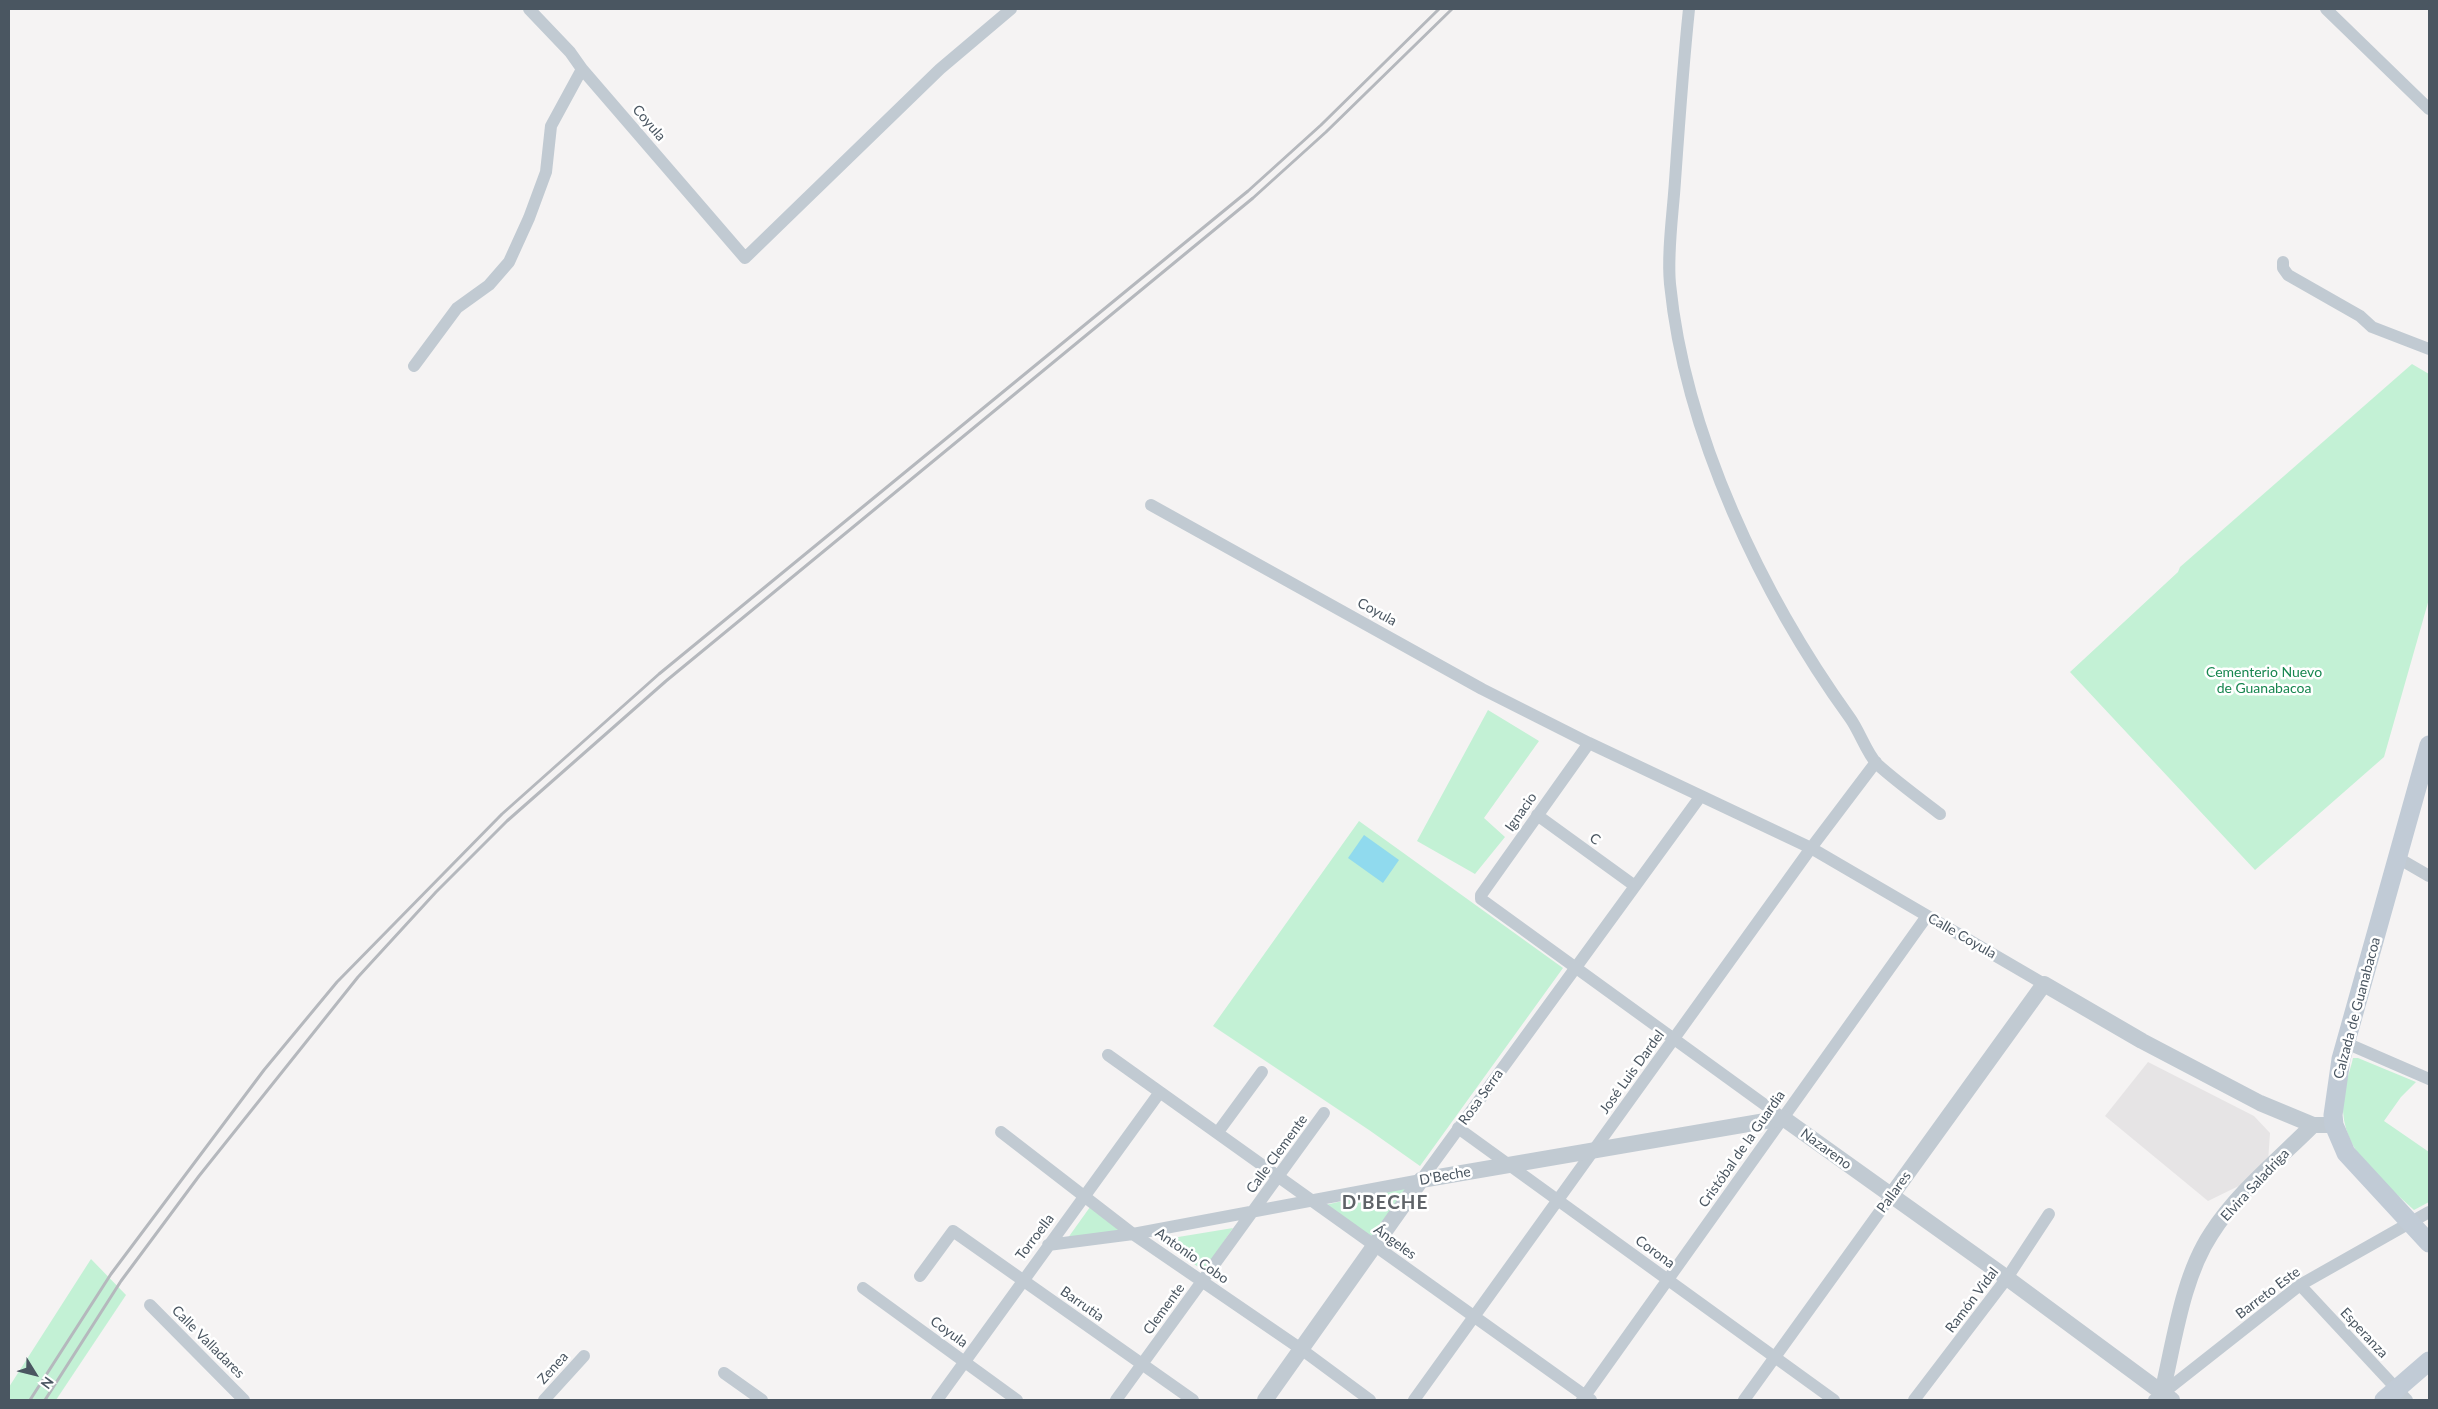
<!DOCTYPE html>
<html>
<head>
<meta charset="utf-8">
<style>
  body { margin:0 }
  #map { position:relative; width:2438px; height:1409px; overflow:hidden; background:#f5f3f3; font-family:Lato,sans-serif }
  canvas { display:block }
  .frame { position:absolute; inset:0; border:10px solid #4a5661; pointer-events:none }
  .north { position:absolute; left:10px; top:1349px; width:50px; height:50px; -webkit-text-stroke:4px #fff; paint-order:stroke; rotate:126deg; font-size:14px; font-weight:700; line-height:20px; text-align:center; color:#4a5661 }
  .north::after { content:''; display:block; margin:auto; width:18px; height:22px; background:#4a5661; clip-path:polygon(50% 0,100% 100%,50% 72%,0 100%) }
</style>
</head>
<body>
<div id="map">
<canvas width="2438" height="1409"></canvas>
<div class="frame"></div>
<div class="north">N</div>
</div>
<script>
const ctx = document.querySelector('canvas').getContext('2d');
ctx.lineJoin = 'round';
function fillPath(path, color) { ctx.fillStyle = color; ctx.fill(path, 'evenodd'); }
function strokePath(path, color, width, dash) { ctx.strokeStyle = color; ctx.lineWidth = width; ctx.lineCap = dash ? 'butt' : 'round'; ctx.setLineDash(dash || []); ctx.stroke(path); }
function drawText(font, color, halo, rows, align = 'center') {
  ctx.font = font + ' Lato,sans-serif'; ctx.lineWidth = 5; ctx.setLineDash([]); ctx.textBaseline = 'middle'; ctx.strokeStyle = halo; ctx.fillStyle = color; for (const [text, x, y, turn = 0] of rows) {
    ctx.save(); ctx.translate(x, y); ctx.rotate((+turn || 0) * Math.PI / 180); ctx.textAlign = isNaN(turn) ? turn : align; if (halo) ctx.strokeText(text, 0, 0); ctx.fillText(text, 0, 0); ctx.restore();
  }
}
fillPath(new Path2D(`
  M2148 1062 2254 1116 2270 1133 2268 1162 2251 1180 2208 1201 2105 1116Z`), '#e6e4e5');
fillPath(new Path2D(`
  M2412 364 2429 374V599L2384 757 2255 870 2070 672 2178 572 2180 567Z
  M1488 710 1539 741 1484 818 1505 837 1475 874 1417 841Z
  M1359 821 1563 968 1420 1166 1369 1130 1213 1026Z
  M2353 1058H2358L2416 1082 2401 1097 2384 1121 2429 1152V1202L2414 1210C2381 1179 2341 1152 2343 1103 2343 1088 2350 1072 2353 1058Z
  M1413 1185 1374 1240 1325 1205Z
  M1090 1207 1125 1232 1065 1242Z
  M1233 1228 1204 1271 1160 1240Z
  M91 1259 126 1295 56 1400H9V1387Z`), '#c3f1d5');
fillPath(new Path2D(`
  M1364 835 1399 860 1383 883 1348 858Z`), '#90daee');
strokePath(new Path2D(`
  M529 9 570 52 582 69 745 258 940 69 1011 9
  M1689 9C1683 66 1679 124 1675 181 1673 213 1667 252 1670 284 1685 434 1762 596 1850 718 1860 732 1866 752 1877 764 1897 782 1919 798 1940 814
  M2326 9 2429 109
  M2283 262V268L2288 275 2360 316 2372 327 2429 349
  M414 366 457 308 489 285 509 262 529 218 546 172 551 126 582 69
  M1151 505 1482 689 1589 743 1811 848 2044 984
  M1589 743 1481 895V899L1783 1118
  M1537 815 1635 886
  M2398 858 2429 876
  M2346 1043 2429 1079
  M1108 1055 1591 1400
  M1458 1128 1834 1400
  M1001 1132 1133 1234 1301 1349 1370 1400
  M1218 1132 1262 1072
  M1048 1245 1133 1234 1421 1180 1700 797
  M920 1276 953 1231 1193 1400
  M2300 1285 2407 1400
  M863 1288 1017 1400
  M150 1305 244 1400
  M724 1373 762 1400
  M544 1400 584 1356
  M937 1400 1160 1092
  M1116 1400 1324 1113
  M1414 1400 1811 848 1876 762
  M1582 1400 1927 916
  M1744 1400 1891 1196
  M1914 1400 2007 1278 2049 1214
  M2154 1400 2300 1285 2429 1212`), '#c1cad2', 12);
strokePath(new Path2D(`
  M1891 1196 2044 984 2142 1041 2260 1103 2313 1125H2334
  M2162 1393C2174 1343 2182 1278 2211 1234 2237 1193 2278 1160 2313 1125
  M1265 1400 1421 1180 1783 1118 2007 1278 2172 1400`), '#c1cad2', 16);
strokePath(new Path2D(`
  M2429 745 2341 1059 2333 1115 2334 1125 2346 1153 2429 1243
  M2384 1400 2429 1361`), '#c1cbd6', 19);
strokePath(new Path2D(`
  M30 1400 111 1274 264 1070 337 982 502 814 659 674 1248 191 1321 125 1439 9
  M45 1400 121 1281 199 1176 358 977 436 892 507 821 666 681 1253 198 1326 132 1452 9`), '#b5b8bd', 3);
drawText('14px', '#4a5661', '#fff', [
  ["Coyula",649,123,49],
  ["Coyula",1377,612,29],
  ["Ignacio",1521,812,-55],
  ["C",1595,839,36],
  ["Calle Coyula",1962,936,30],
  ["Calzada de Guanabacoa",2357,1008,-75],
  ["José Luis Dardel",1632,1072,-54],
  ["Rosa Serra",1481,1097,-54],
  ["Cristóbal de la Guardia",1742,1149,-55],
  ["Nazareno",1826,1149,36],
  ["Calle Clemente",1277,1154,-54],
  ["D'Beche",1445,1176,-10],
  ["Elvira Saladriga",2255,1185,-47],
  ["Pallares",1894,1192,-54],
  ["Torroella",1035,1237,-53],
  ["Ángeles",1395,1242,36],
  ["Corona",1655,1252,36],
  ["Antonio Cobo",1192,1256,35],
  ["Barreto Este",2268,1293,-37],
  ["Ramón Vidal",1972,1300,-53],
  ["Barrutia",1082,1304,35],
  ["Clemente",1164,1309,-54],
  ["Coyula",949,1332,36],
  ["Esperanza",2364,1333,47],
  ["Calle Valladares",208,1342,45],
  ["Zenea",553,1368,-48]
]);
drawText('14px', '#17864f', '#fff', [
  ["Cementerio Nuevo",2264,672],
  ["de Guanabacoa",2264,688]
]);
ctx.letterSpacing = '1px';
drawText('bold 19px', '#5f6368', '#fff', [
  ["D'BECHE",1385,1203]
]);
ctx.letterSpacing = '0px';
</script>
</body>
</html>
